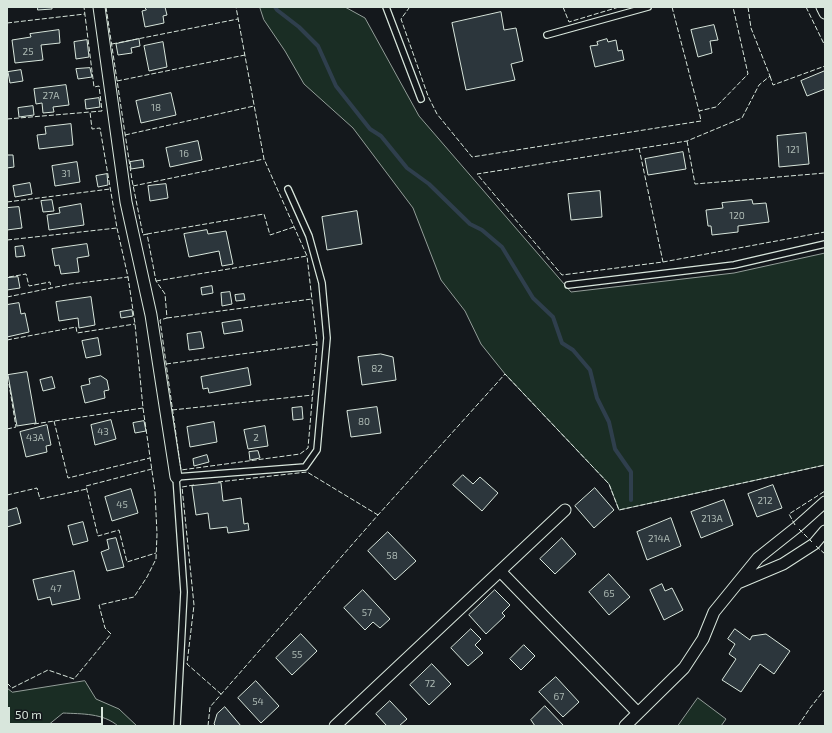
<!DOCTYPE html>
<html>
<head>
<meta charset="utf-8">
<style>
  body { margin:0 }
  #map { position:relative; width:832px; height:733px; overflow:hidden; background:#14181c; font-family:"Exo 2",sans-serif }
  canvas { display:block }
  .frame { position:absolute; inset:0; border:8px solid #d8e6dc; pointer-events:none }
  .scale { position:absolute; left:8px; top:707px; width:95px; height:18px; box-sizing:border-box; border:2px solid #d8e6dc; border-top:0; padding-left:5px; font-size:12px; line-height:14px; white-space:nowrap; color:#d8e6dc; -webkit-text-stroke:3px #14181c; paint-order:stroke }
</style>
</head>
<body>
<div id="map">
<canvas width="832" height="733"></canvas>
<div class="frame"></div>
<div class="scale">50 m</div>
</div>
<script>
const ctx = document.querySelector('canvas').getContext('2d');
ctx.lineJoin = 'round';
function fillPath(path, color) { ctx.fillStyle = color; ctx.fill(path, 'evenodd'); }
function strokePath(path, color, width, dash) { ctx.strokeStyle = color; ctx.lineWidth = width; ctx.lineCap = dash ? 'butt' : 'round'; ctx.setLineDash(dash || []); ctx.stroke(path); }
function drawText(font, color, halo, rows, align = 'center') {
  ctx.font = font + ' "Exo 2",sans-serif'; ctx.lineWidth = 3; ctx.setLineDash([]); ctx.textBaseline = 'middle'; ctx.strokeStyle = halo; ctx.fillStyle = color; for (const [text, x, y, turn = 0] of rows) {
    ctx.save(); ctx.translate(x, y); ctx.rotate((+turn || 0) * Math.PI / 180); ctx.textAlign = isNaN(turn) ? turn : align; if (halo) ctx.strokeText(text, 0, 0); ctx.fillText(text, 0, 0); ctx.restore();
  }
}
const green = new Path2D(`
  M260 7H345L365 18 419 116 571 292 734 273 825 253V465L619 510 609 484 505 374 481 344 465 311 441 280 413 208 353 128 304 84 285 51 264 20Z
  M85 681 96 699 119 709 137 726H118C103 713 82 714 63 713L47 726H7V688L12 692Z
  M698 698 726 719 721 726H678Z`);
fillPath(green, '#1a2d24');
strokePath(green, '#939e99', 1);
strokePath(new Path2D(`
  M275 7 277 10 299 27 318 46 336 86 370 129 381 136 407 168 429 184 470 224 482 230 502 247 533 298 553 317 562 343 573 350 590 370 597 398 609 422 615 449 631 472V500`), '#2f3f4d', 4);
const building = new Path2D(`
  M38 7H52V9L38 10Z
  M145 7H165L167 15 163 16 164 23 145 27 142 11 146 10Z
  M501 12 504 30 516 28 523 61 511 64 515 80 466 90 452 23Z
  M714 25 718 40 710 41 712 53 698 57 691 30Z
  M59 30 60 43 41 45 43 60 15 63 12 40 31 37 30 34Z
  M139 39 140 46 131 48 132 53 118 55 116 44Z
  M607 39 608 42 616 40 618 51 622 50 624 60 595 67 590 46 598 45 597 42Z
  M87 40 89 57 76 59 74 42Z
  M163 42 167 67 149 71 144 46Z
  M90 68 92 77 78 79 76 69Z
  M21 70 23 81 10 83 8 72Z
  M825 71V89L807 96 801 81Z
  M66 85 69 105 53 107 54 112 43 113 42 103 36 104 34 89Z
  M171 93 176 115 141 123 136 101Z
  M99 98 100 107 86 109 85 100Z
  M33 106 34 115 19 117 18 108Z
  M71 124 73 145 39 149 37 135 46 134 45 127Z
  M806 133 809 164 779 167 777 136Z
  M198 141 202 160 170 167 166 148Z
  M683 152 686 169 648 175 645 159Z
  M7 155H13L14 167 7 168Z
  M143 160 144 167 131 169 130 162Z
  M77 162 80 182 55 186 52 166Z
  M107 174 108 185 98 187 96 176Z
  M30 183 32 194 15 197 13 186Z
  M166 184 168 198 150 201 148 186Z
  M600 191 602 217 571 220 568 194Z
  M52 200 54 211 43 212 41 201Z
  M752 200 753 204 766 203 769 222 738 226V232L712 235 711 226H708L706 210 723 208 722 203Z
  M81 204 84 225 49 230 47 215 60 213 59 208Z
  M19 207 22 228 7 230V208Z
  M357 211 362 244 327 250 322 217Z
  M207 230 208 234 226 231 233 264 222 266 219 251 189 257 184 234Z
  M87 244 89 256 77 258 79 272 61 274 59 265 55 266 52 249Z
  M23 246 25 256 16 257 15 247Z
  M18 277 20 288 7 290V278Z
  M212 286 213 293 202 295 201 288Z
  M230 292 232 304 222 306 221 293Z
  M244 294 245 300 236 301 235 295Z
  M91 297 95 325 79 328 78 318 59 321 56 302Z
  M19 303 21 314 25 313 29 332 7 337V305Z
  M132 310 133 316 121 318 120 312Z
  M241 320 243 331 224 334 222 323Z
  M201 332 204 348 189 350 187 334Z
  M98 338 101 355 86 358 82 341Z
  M381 354 393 357 396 380 362 385 358 357Z
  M248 368 251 385 209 393 208 388 203 389 201 377Z
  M27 372 36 423 17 426 8 375Z
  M101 376 107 380 109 390 104 391 105 398 85 403 81 386 90 384 89 379Z
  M52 377 55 388 43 391 40 380Z
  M302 407 303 419 293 420 292 408Z
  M377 407 381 433 351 437 347 411Z
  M111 420 116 439 95 445 91 425Z
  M144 421 146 431 135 433 133 423Z
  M214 422 217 442 190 447 187 427Z
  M47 425 51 445 46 446 47 452 26 457 20 432Z
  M265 426 268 446 248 449 244 430Z
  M258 451 260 458 250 460 249 452Z
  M207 455 209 462 194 466 193 459Z
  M463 475 473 484 480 477 498 493 482 511 453 485Z
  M221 483 223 501 241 498 244 524 248 523 249 530 228 533 227 527 210 529 208 513 196 515 192 486Z
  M773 485 782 508 757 517 748 494Z
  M595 488 614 510 594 528 575 506Z
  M131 489 138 513 112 521 105 497Z
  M724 500 733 525 701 538 691 512Z
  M17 508 21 523 7 527V511Z
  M671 518 681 546 647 560 637 532Z
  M83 522 88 541 73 545 68 526Z
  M388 532 416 561 395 580 368 551Z
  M116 538 124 567 107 571 101 552 109 549 107 540Z
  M562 538 576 554 555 574 540 559Z
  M74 571 80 599 52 605 50 597 38 600 33 580Z
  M609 574 630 597 609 615 589 592Z
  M662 584 665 591 672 588 683 610 664 620 650 590Z
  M363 590 390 619 380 628 373 622 365 630 344 608Z
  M495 590 510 605 502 613 505 616 486 634 469 615Z
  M471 629 481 639 475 645 483 653 468 666 451 648Z
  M735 629 750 640 752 636 766 634 790 651 774 674 760 664 741 692 722 680 736 659 729 654 735 644 728 639Z
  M301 634 317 651 292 675 276 658Z
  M524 645 535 656 521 670 510 659Z
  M432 664 451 684 429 705 410 685Z
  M556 677 579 702 563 717 539 692Z
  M256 681 279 706 261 723 238 698Z
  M390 701 407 719 399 726H387L376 714Z
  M545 706 564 726H535L531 720Z
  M225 707 241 726H216L214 724 217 714Z`);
fillPath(building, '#2c363c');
strokePath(building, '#d8e6dc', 1);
const lane = new Path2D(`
  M386 7 421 99
  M547 35 648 7
  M568 285 734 265 825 244
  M177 726 184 592 176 477 305 467 317 450 327 338 322 283 309 236 288 189`);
const street = new Path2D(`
  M99 7 126 202 151 315 176 477
  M822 7 825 13
  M500 571 638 713
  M738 583 783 564 814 544 825 531
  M335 726 565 510
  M625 726 684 668 703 639 714 612 758 558 797 527 825 502`);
strokePath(lane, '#d8e6dc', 8);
strokePath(street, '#d8e6dc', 13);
strokePath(lane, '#14181c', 5.5);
strokePath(street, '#14181c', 11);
strokePath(new Path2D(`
  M106 7 132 180 143 235 147 234 156 281 165 294 167 318 160 320 181 470 300 454 308 448 317 344 307 256 264 159 236 7
  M408 7 409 8 401 19 428 96 437 114 472 157 701 121 699 111 716 107 748 74 733 7
  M563 7 569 22 619 7
  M672 7 699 111
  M748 7 751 28 770 76 759 85 742 118 687 141 477 174 562 275 663 262 825 232
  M806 7 825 46
  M7 23 85 14
  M112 44 238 19
  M770 76 773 85 825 66
  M117 81 245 55
  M7 119 90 112
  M125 135 254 106
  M687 141 695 184 825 173
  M639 148 663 262
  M133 186 264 159
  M7 202 110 189
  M147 234 264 214 270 235 294 227
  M7 240 117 228
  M9 277 26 274 29 286 50 282 51 288
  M156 281 307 256
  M7 297 71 284 128 277
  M167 318 312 299
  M7 340 76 327 77 333 135 324
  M166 364 317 344
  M172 410 313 395
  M54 421 68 478 150 458
  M34 424 143 408
  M7 429 16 427 9 384
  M152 469 86 486 98 536 119 530 127 562 156 553
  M218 482 307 472 378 515
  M194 485 182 487 194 605 187 664 221 694
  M7 495 37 488 40 499 87 489
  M795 525 789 514 825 491
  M799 529 812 542
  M816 546 825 554
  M7 683 12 688 48 670 74 679 111 634 105 628 99 605 134 597 147 577 156 559 157 534 155 492 143 408 135 324 128 277 117 228 100 128 92 129 90 112 102 111 99 86 94 87 84 7
  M208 726 210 707 378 515 505 374 609 484 619 510 825 465
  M798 726 810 708 825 689`), '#d8e6dc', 1, [5, 2]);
drawText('10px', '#adbab4', null, [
  ["25",28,52],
  ["27А",51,96],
  ["18",156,108],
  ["121",793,150],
  ["16",184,154],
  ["31",66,174],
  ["120",737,216],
  ["82",377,369],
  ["80",364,422],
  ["43",103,432],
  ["43А",35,438],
  ["2",256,438],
  ["212",765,501],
  ["45",122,505],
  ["213А",712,519],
  ["214А",659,539],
  ["58",392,556],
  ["47",56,589],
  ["65",609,594],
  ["57",367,613],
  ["55",297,655],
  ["72",430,684],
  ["67",559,697],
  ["54",258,702]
]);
</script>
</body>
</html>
